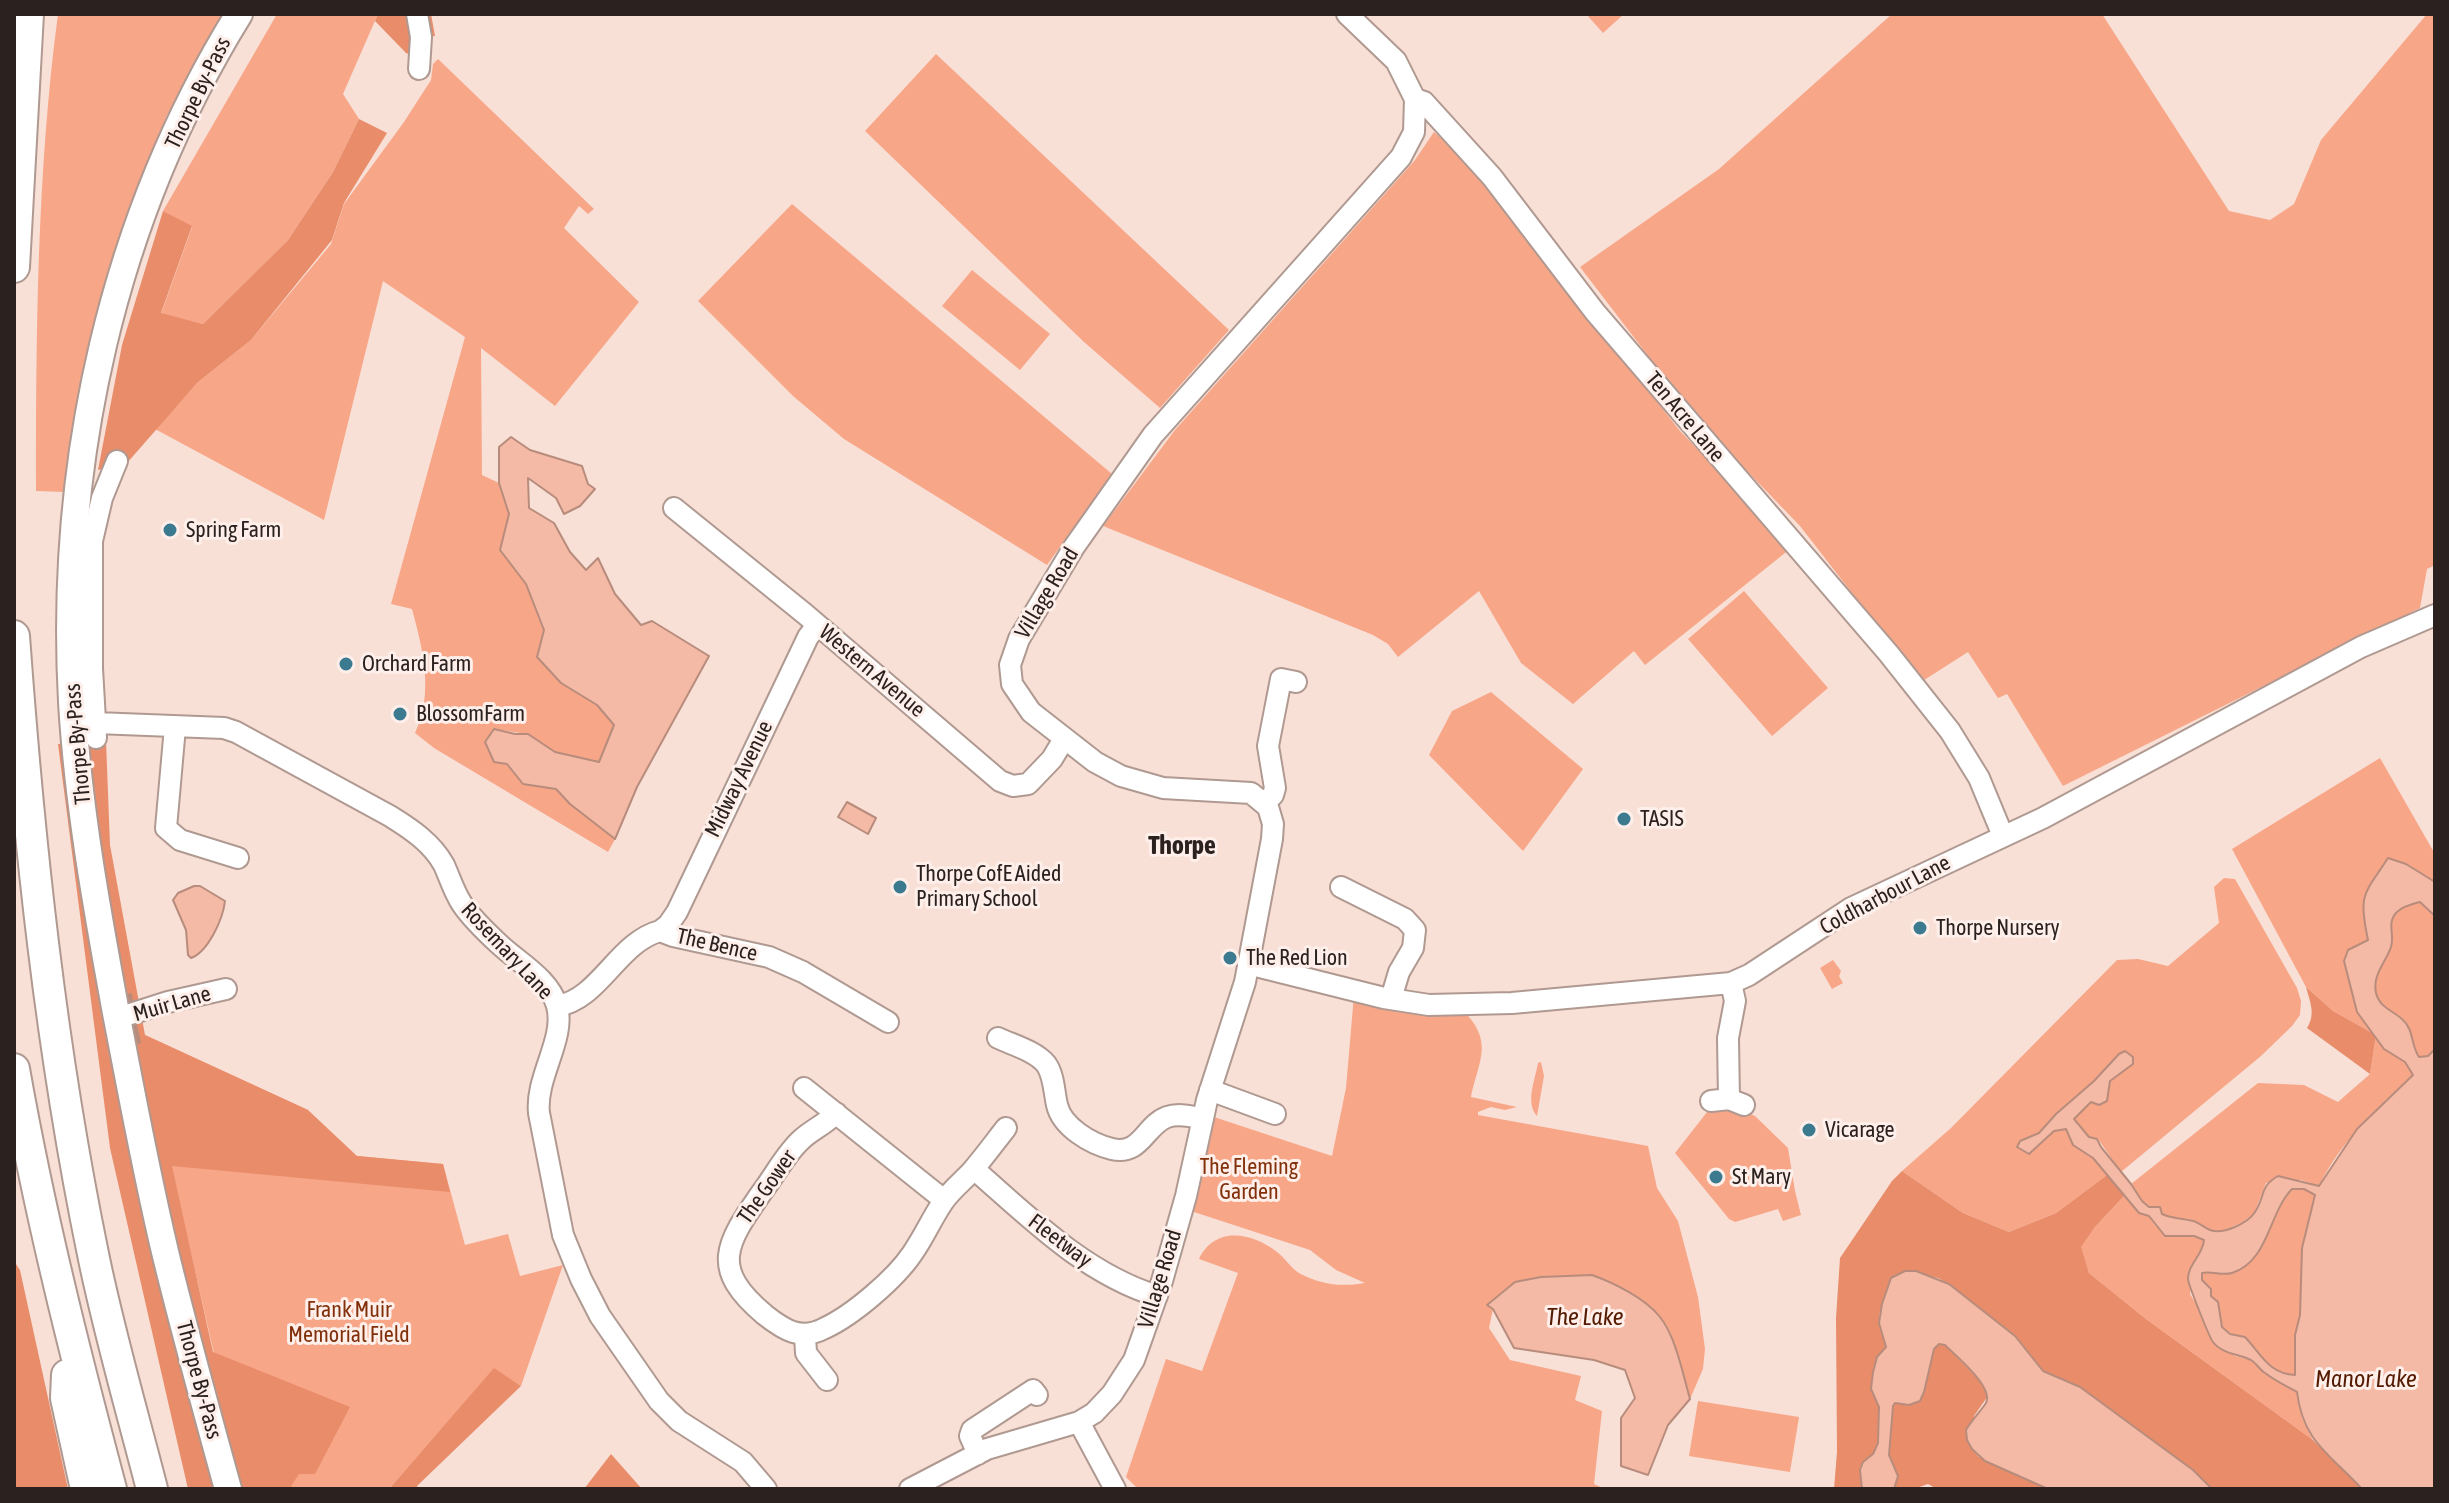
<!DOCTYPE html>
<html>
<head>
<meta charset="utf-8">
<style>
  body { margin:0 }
  #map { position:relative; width:2449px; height:1503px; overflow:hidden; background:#f8e0d7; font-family:"Asap Condensed",sans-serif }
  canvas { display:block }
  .frame { position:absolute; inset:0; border:16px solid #2b221f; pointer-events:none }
</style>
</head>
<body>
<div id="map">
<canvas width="2449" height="1503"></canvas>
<div class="frame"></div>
</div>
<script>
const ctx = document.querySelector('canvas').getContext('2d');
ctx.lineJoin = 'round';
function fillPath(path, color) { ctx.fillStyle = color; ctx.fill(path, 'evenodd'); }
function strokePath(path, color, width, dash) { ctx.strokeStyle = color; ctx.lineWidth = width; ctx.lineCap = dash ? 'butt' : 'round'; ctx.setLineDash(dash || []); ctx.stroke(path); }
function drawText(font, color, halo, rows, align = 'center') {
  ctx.font = font + ' "Asap Condensed",sans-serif'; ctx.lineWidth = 6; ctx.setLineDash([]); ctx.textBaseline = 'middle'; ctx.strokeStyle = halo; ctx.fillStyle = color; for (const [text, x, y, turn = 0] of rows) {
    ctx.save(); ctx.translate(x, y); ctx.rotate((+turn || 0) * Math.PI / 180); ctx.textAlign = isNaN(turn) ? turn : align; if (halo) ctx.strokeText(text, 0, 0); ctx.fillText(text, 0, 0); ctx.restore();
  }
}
fillPath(new Path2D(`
  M58 14H226L166 117 100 303 64 492 36 491C36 333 37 171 58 14Z
  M277 14H378L343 94 359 119 333 172 288 240 203 324 161 314 192 227 163 211Z
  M1586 14H1624L1603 33Z
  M1892 14H2102L2229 211 2270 220 2294 204 2321 140 2427 14H2435V565L2427 569 2420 608 2063 786 2007 694 1998 698 1968 652 1921 682 1800 526 1746 470 1662 374 1580 267 1719 169Z
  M936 54 1229 330 1160 408 1084 342 865 131Z
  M438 59 594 209 588 214 579 206 564 228 639 302 555 406 481 348 482 475 499 483 509 514 500 550 526 584 544 631 537 657 561 683 597 705 614 724 600 762 555 752 527 734 494 729 507 763 523 784 556 789 570 804 615 839 608 852 434 748 415 733C434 693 423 650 412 609L391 604 465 337 383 281 324 520 155 429 197 383 251 340 331 244 344 204 404 122 431 80 433 64Z
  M1434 132 1461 156 1493 193 1680 431 1761 515 1790 549 1645 665 1634 651 1573 704 1521 663 1479 591 1398 657 1388 644 1373 635 1103 526 1175 430 1415 160Z
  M792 204 1112 474 1047 565 844 439 793 396 698 301Z
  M972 270 1050 334 1020 370 942 306Z
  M1744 591 1828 688 1772 736 1688 639Z
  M1491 692 1583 769 1523 851 1429 755 1452 711Z
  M2380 758 2435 854V882L2406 864 2388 858C2374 881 2362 914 2368 940L2349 950 2357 1012 2384 1049 2405 1062 2413 1075C2377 1108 2341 1141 2319 1186L2301 1180 2266 1183 2254 1214 2241 1223 2220 1232 2212 1231 2194 1221 2177 1220 2162 1214 2142 1201 2131 1184 2258 1083 2304 1085 2338 1102 2370 1074 2376 1035 2333 1011 2306 987 2232 849Z
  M2224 878 2235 879 2297 988 2301 1001 2300 1015 2292 1026 2261 1056 2121 1172 2098 1139 2089 1137 2074 1119 2079 1112 2107 1090 2110 1081 2133 1064 2119 1054 2094 1081 2056 1114 2039 1133 2020 1141 2029 1154 2054 1130 2066 1129 2073 1145 2093 1158 2107 1175 2056 1213 2009 1232 1963 1213 1902 1171 1951 1128 2117 960 2138 959 2168 966 2219 923 2214 887Z
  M2420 902 2435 916V1049L2428 1056 2419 1057C2411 1045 2414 1029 2402 1018 2392 1010 2380 1008 2376 993 2372 975 2386 962 2391 947 2395 934 2386 923 2398 912 2403 906 2412 904 2420 902Z
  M1833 960 1841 971 1839 976 1843 983 1832 989 1820 968Z
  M1355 983 1461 1008C1495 1042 1479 1059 1471 1097L1517 1107 1505 1110 1491 1107 1478 1112V1115L1648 1146 1657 1188 1678 1221 1698 1297 1705 1349 1703 1369 1690 1399 1678 1354 1493 1309 1489 1328 1510 1360 1581 1376 1575 1400 1602 1411 1594 1484 1605 1489H1138L1126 1477 1166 1359 1202 1371 1238 1273 1199 1259C1215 1226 1251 1232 1277 1252 1285 1258 1291 1268 1299 1273 1322 1285 1340 1287 1365 1283L1336 1270 1310 1250 1191 1211 1214 1117 1332 1156 1346 1088Z
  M145 1035 308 1110 326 1153 443 1164 465 1245 508 1234 520 1276 563 1265 521 1386 494 1369 389 1489H245L171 1166Z
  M1541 1062 1544 1076 1537 1116C1525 1103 1535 1080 1538 1063Z
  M1732 1106 1755 1116 1788 1148 1795 1191 1801 1215 1783 1221 1778 1209 1735 1222 1729 1219 1675 1153 1711 1107Z
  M2292 1189H2304L2315 1195 2302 1248 2300 1315 2295 1335V1375H2287L2266 1365 2256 1349 2221 1327 2218 1302 2211 1296V1289L2202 1280V1272L2228 1274 2266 1238 2274 1216Z
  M2124 1196 2139 1213 2149 1216 2155 1225 2204 1240 2203 1248 2196 1260 2190 1294 2204 1317 2212 1342 2235 1356 2252 1360 2264 1373 2297 1392 2302 1418 2313 1440 2146 1319 2089 1273 2080 1248 2095 1227Z
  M1698 1401 1799 1417 1790 1472 1689 1456Z`), '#f8a688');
fillPath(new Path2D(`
  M378 14H431L435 36 421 37 407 54 375 21Z
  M359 119 387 133 344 203 332 240 251 340 197 383 127 463 98 470 122 345 163 211 192 226 161 313 203 324 288 240 333 172Z
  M106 741 110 845 145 1035 308 1110 357 1156 443 1164 450 1192 172 1166 213 1352 350 1407 315 1474H299L291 1486 294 1489H188L182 1463 110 1148 58 744Z
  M2306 987 2333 1011 2376 1035 2370 1074 2307 1028C2316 1014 2310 1002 2306 987Z
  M1902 1171 1963 1213 2009 1232 2056 1213 2107 1175 2124 1196 2095 1227 2081 1247 2089 1273 2146 1319 2313 1440 2362 1489H2211L2193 1470 2080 1387 2043 1371 2015 1336 1949 1284 1938 1278 1905 1271C1887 1296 1869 1312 1886 1343L1883 1353 1877 1357 1871 1389 1879 1407 1878 1443 1873 1454 1860 1470 1862 1489H1834L1837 1452 1836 1318 1840 1258 1892 1181Z
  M14 1261 20 1270 68 1489H14Z
  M1939 1344 1945 1345 1985 1386 1988 1396 1974 1416 1972 1449 1979 1457 2048 1489H1937L1928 1484 1914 1489H1894L1898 1476 1889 1455 1893 1406 1895 1403 1909 1405 1924 1392 1934 1349Z
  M494 1368 521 1386 417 1486 419 1489H389Z
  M611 1454 642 1489H584Z`), '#e88c6a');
const water = new Path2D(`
  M511 437 530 450 582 466 588 484 595 489 580 506 564 514 556 498 528 478 529 508 554 523 570 552 586 570 598 558 615 594 641 625 652 621 709 656 637 787 615 839 570 804 556 789 523 784 507 764 494 762 485 742 494 729 515 734H528L555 752 599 762 614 725 597 705 561 683 537 657 544 630 526 584 500 550 509 514 499 483V447Z
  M847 802 876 818 868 834 838 817Z
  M2388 858 2406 864 2435 882V916L2420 902C2412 904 2403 906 2397 912 2386 923 2395 934 2391 947 2386 962 2372 975 2376 993 2380 1008 2392 1010 2402 1019 2414 1029 2411 1046 2419 1057L2428 1056 2435 1049V1489H2362C2330 1454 2303 1442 2297 1392 2286 1386 2274 1380 2265 1373 2260 1370 2256 1363 2251 1360 2239 1354 2222 1354 2213 1342 2210 1339 2188 1284 2188 1279 2188 1264 2203 1255 2204 1240L2194 1236H2165L2149 1216 2139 1213 2093 1158 2073 1145 2066 1129 2054 1131 2029 1154 2017 1147 2020 1141 2039 1133 2056 1114 2094 1081 2119 1054 2125 1051 2133 1057V1064L2110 1081 2107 1101 2099 1105 2091 1102 2074 1119 2089 1137 2097 1139 2101 1147 2131 1184 2142 1201 2149 1207H2160L2162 1214C2173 1219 2182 1218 2193 1221 2199 1222 2204 1228 2210 1230 2223 1235 2248 1223 2255 1212 2266 1195 2259 1187 2278 1176L2319 1186 2357 1129 2413 1075 2405 1062 2384 1049 2357 1012 2344 961 2348 950 2368 940C2358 893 2364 895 2388 858ZM2292 1189H2304L2315 1195 2302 1248 2300 1315 2295 1335V1375C2269 1374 2261 1354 2245 1337L2230 1334 2222 1327 2218 1302 2211 1296V1289L2202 1280V1273C2212 1271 2223 1276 2232 1273 2269 1261 2268 1214 2292 1189Z
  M194 886H200L225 901C223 919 208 952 191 958L188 955 186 930 173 900 178 893Z
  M1905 1271H1916L1949 1284 2015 1336 2043 1371 2080 1387 2193 1470 2212 1489H2048L1985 1461 1972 1449 1967 1440 1966 1430C1972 1420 1980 1412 1986 1403 1994 1387 1956 1356 1945 1345L1939 1344 1934 1349 1924 1392 1920 1401 1909 1405 1895 1403 1893 1406 1889 1455 1898 1476 1894 1489H1862L1860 1470 1863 1462 1873 1454 1878 1443 1879 1407 1871 1389 1873 1372 1877 1357 1886 1347 1879 1323 1882 1304 1891 1278Z
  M1592 1275C1614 1283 1645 1298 1660 1317 1676 1337 1683 1375 1690 1399L1668 1425 1648 1475 1621 1466V1418L1635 1398 1625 1370 1594 1360 1514 1348 1493 1309 1487 1305 1515 1282 1541 1277Z`);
fillPath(water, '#f4baa5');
strokePath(water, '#b88c7d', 2);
strokePath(new Path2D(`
  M130 995 132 1009
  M134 1022 139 1042`), '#b88c7d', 4);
const minor = new Path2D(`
  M417 14 421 37 419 69
  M1347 14 1396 61 1415 99 1424 102 1492 177 1595 312 1889 654 1950 731 1979 778 2003 836
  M674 508 805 614 1000 781 1013 786 1028 784 1052 759 1064 739
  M96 723 224 728 236 732 390 816C411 829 432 843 444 865 450 878 454 892 462 904 472 919 486 932 499 944 518 962 550 979 557 1006 566 1039 535 1077 539 1113L563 1235 581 1279 600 1316 659 1401 679 1421 743 1462 766 1489
  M175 727 166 828 180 840 238 858
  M96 738 92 668V541L102 498 117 461
  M1265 802 1273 795 1275 788 1268 746 1281 679 1296 682
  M1341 887 1405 919 1415 930 1413 948 1399 972 1391 999
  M660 931 668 925 677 912 808 637 817 625
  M1248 964 1384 998 1429 1005 1512 1003 1731 983 1749 975 1851 908 2043 818 2361 647 2435 615
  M557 1006C599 1000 618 942 660 931L673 936 769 957 803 972 888 1022
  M118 1018 168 1002 226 989
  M998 1038C1013 1045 1035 1051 1046 1064 1054 1075 1054 1092 1057 1105 1062 1127 1091 1144 1112 1149 1141 1156 1145 1125 1167 1117 1178 1113 1191 1116 1203 1119
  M804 1088 944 1200
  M1210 1090 1275 1114
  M1729 1099 1728 1038 1735 1001 1731 983
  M1711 1101 1729 1099 1744 1105
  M836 1113C826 1124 813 1129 802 1139 786 1153 775 1175 762 1192 726 1244 709 1268 765 1315 784 1330 801 1341 825 1328 853 1315 895 1279 912 1254 924 1237 932 1218 943 1202 951 1190 963 1181 972 1171 984 1157 995 1142 1006 1128
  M974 1169C1030 1218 1084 1273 1157 1296
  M805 1335 806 1353 827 1380
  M1079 1422 1115 1489
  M978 1454 970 1436 972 1430 1033 1390 1037 1395
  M910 1489 987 1449 1079 1422 1094 1413 1112 1394 1134 1360 1162 1281 1186 1196 1207 1100 1245 982 1272 839 1273 824 1268 807 1251 793 1163 788 1121 776 1095 762 1031 712 1012 684 1010 665 1019 639 1074 547 1153 435 1401 157 1414 132 1415 99`);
const major = new Path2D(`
  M228 1489C207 1413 186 1337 167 1260 147 1178 132 1095 116 1013 97 910 78 806 72 702 59 463 112 219 239 14`);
const highway = new Path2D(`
  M14 267 28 14
  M14 636C29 843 51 1050 93 1254 109 1333 132 1411 152 1489
  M14 1069C39 1211 74 1350 111 1489
  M67 1375 66 1398 86 1489`);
strokePath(minor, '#af9991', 24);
strokePath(major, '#af9991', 30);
strokePath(highway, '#af9991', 34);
strokePath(minor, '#fff', 20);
strokePath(major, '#fff', 26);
strokePath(highway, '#fff', 30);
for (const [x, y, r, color] of [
  [170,530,8,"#3c7b8f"],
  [346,664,8,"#3c7b8f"],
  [400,714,8,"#3c7b8f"],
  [1624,819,8,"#3c7b8f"],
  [900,887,8,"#3c7b8f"],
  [1920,928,8,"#3c7b8f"],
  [1230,958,8,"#3c7b8f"],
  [1809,1130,8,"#3c7b8f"],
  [1716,1177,8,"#3c7b8f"]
]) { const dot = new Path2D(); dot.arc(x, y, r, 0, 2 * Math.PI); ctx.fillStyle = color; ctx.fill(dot); strokePath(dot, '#feefea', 3); }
drawText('22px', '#2b221f', '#feefea', [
  ["Thorpe By-Pass",198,93,-64],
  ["Ten Acre Lane",1685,417,50],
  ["Village Road",1047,593,-59],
  ["Western Avenue",872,671,40],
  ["Thorpe By-Pass",78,744,-95],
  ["Midway Avenue",739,779,-64],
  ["Coldharbour Lane",1885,895,-28],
  ["The Bence",717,945,13],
  ["Rosemary Lane",507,951,47],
  ["Muir Lane",172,1004,-16],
  ["The Gower",767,1187,-55],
  ["Fleetway",1060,1241,37],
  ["Village Road",1160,1279,-73],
  ["Thorpe By-Pass",199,1380,75]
]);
drawText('22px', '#2b221f', '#feefea', [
  ["Spring Farm",186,530],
  ["Orchard Farm",362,664],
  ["BlossomFarm",416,714],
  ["TASIS",1640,819],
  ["Thorpe CofE Aided",916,874],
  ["Primary School",916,899],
  ["Thorpe Nursery",1936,928],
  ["The Red Lion",1246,958],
  ["Vicarage",1825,1130],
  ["St Mary",1732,1177]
], 'left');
drawText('22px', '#81300a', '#feefea', [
  ["The Fleming",1249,1167],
  ["Garden",1249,1192],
  ["Frank Muir",349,1310],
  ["Memorial Field",349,1335]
]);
drawText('italic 24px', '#541b02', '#feefea', [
  ["The Lake",1585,1317],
  ["Manor Lake",2366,1379]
]);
drawText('bold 26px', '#2b221f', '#feefea', [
  ["Thorpe",1182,846]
]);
</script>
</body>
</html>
